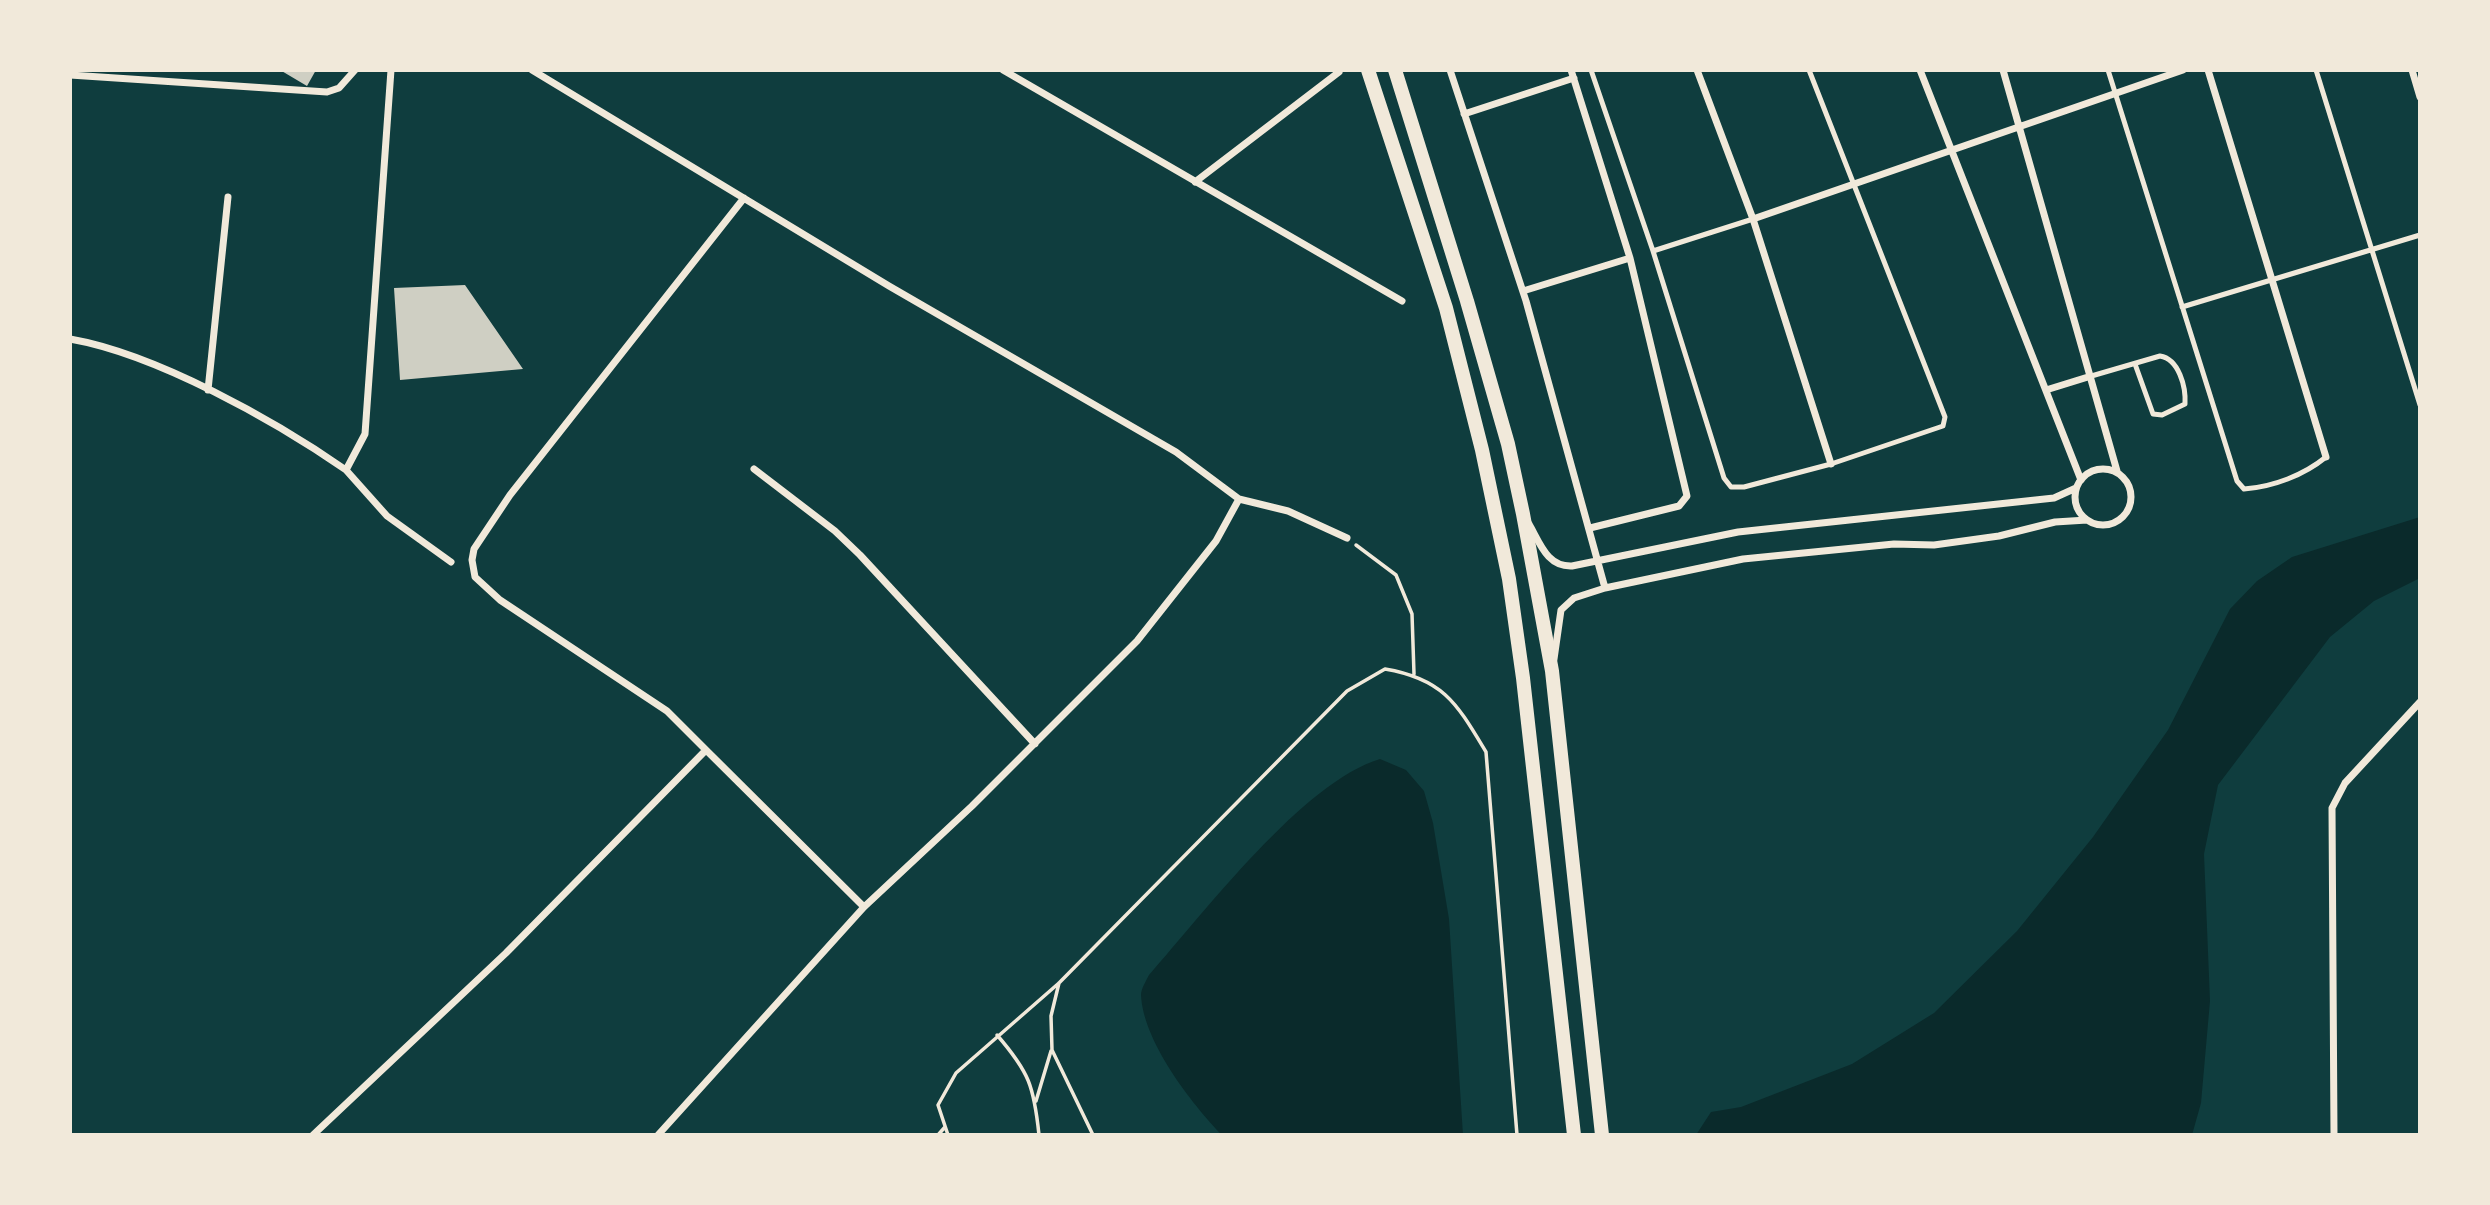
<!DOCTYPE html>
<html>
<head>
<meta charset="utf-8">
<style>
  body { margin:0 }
  #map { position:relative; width:2490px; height:1205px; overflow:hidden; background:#0f3d3e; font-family:Inter,sans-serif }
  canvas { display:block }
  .frame { position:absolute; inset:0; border:72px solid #f1e9da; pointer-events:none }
</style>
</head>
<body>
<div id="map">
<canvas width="2490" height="1205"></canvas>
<div class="frame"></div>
</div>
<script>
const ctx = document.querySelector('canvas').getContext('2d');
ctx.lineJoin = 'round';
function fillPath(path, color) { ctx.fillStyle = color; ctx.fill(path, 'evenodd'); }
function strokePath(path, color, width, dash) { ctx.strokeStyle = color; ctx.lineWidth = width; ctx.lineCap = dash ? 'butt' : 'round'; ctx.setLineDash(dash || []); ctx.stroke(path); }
fillPath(new Path2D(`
  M2420 517V578L2374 601 2330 637 2218 785 2204 854 2210 1001 2201 1103 2192 1135H1696L1711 1112 1741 1107 1852 1064 1934 1013 2017 931 2093 837 2168 730 2230 609 2257 581 2292 557Z
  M1380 759 1406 770 1424 791 1433 823 1449 919 1463 1135H1222C1191 1103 1143 1041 1141 995 1141 989 1146 981 1149 975 1204 913 1303 782 1380 759Z`), '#0a2a2b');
fillPath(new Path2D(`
  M280 70H316L307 86Z
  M465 285 523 369 400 380 394 288Z`), '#cfcfc3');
strokePath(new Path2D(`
  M1356 545 1396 575 1412 614 1414 674
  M1059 983 1051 1016 1052 1050 1093 1135
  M997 1035C1029 1072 1034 1086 1039 1135
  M1036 1101 1051 1051
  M938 1135 945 1127
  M948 1135 938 1105 956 1073 1059 983 1347 691 1385 669C1444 679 1457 704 1486 752L1517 1135`), '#f1e9da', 3.5);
strokePath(new Path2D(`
  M1591 70 1653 251 1724 478 1731 487H1744L1831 464 1943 426 1945 417 1809 70
  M2108 70 2237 481 2244 489C2273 487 2304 475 2326 457
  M2316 70 2420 405
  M1653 251 1753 219
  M2182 307 2420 235
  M2088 377 2160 356C2179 359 2186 387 2185 404L2162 415 2153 414 2135 364`), '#f1e9da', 5);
strokePath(new Path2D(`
  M532 70 889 286 1176 452 1239 499 1288 511 1347 538
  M1003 70 1402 301
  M1450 70 1526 301 1605 588
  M1571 70 1630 258 1687 496 1679 506 1590 528
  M1697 70 1753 219 1831 464
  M1920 70 2081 480
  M2003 70 2117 471
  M2208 70 2326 457
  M2412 70 2420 97
  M70 75 327 92 339 88 355 70
  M1464 114 1574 78
  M1195 182 1339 72
  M1753 219 2183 70
  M1523 291 1630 258
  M70 339C156 354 274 420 346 470L365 434 391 70
  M208 390 228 197
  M2046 390 2088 377
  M2075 497a28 28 0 1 1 56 0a28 28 0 1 1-56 0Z
  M754 469 835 531 860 555 1035 744
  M346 470 387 516 451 562
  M1529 524C1540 543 1547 567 1572 566L1738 532 2054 498 2076 488
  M1554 659 1561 610 1574 598 1605 588 1743 559 1894 544 1934 545 1999 536 2055 522 2087 520
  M706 750 667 711 500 600 475 577 472 560 474 549 510 495 744 198
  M313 1135 506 953 706 750 864 907
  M658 1135 864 907 972 806 1137 641 1216 541 1239 499
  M2334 1135 2332 808 2345 783 2420 702`), '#f1e9da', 7);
strokePath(new Path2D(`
  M1368 70 1446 308 1482 450 1509 579 1523 678 1574 1135
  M1395 70 1467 301 1508 444 1523 514 1552 671 1602 1135`), '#f1e9da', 14);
</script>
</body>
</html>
